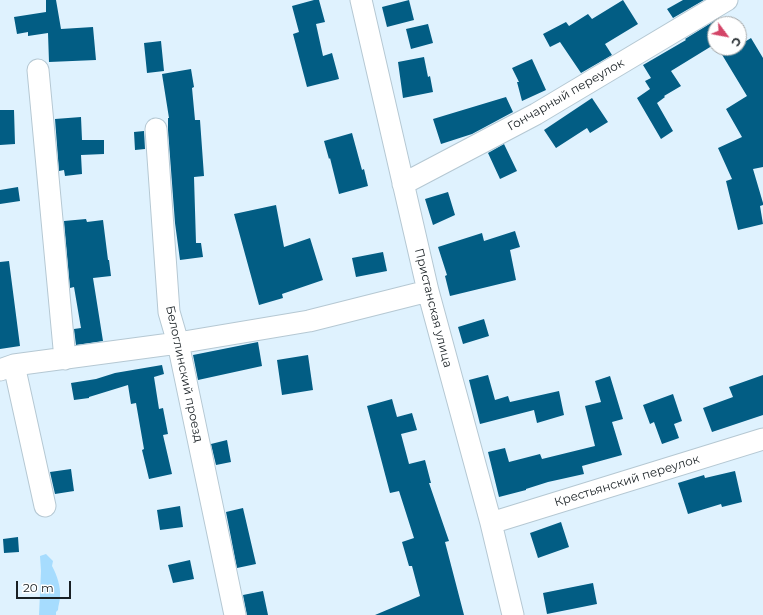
<!DOCTYPE html>
<html>
<head>
<meta charset="utf-8">
<style>
  body { margin:0 }
  #map { position:relative; width:763px; height:615px; overflow:hidden; background:#dff2fe; font-family:Montserrat,sans-serif }
  canvas { display:block }
  .north { position:absolute; left:707px; top:16px; width:40px; height:40px; box-sizing:border-box; background:#fff; border:1px solid #a3a6a7; border-radius:50%; rotate:122deg; font-size:11px; font-weight:700; line-height:16px; text-align:center; color:#192024 }
  .north::after { content:''; display:block; margin:auto; width:14px; height:18px; background:#d34467; clip-path:polygon(50% 0,100% 100%,50% 72%,0 100%) }
  .scale { position:absolute; left:16px; top:581px; width:55px; height:18px; box-sizing:border-box; border:2px solid #192024; border-top:0; padding-left:5px; font-size:12px; line-height:14px; white-space:nowrap; color:#192024; -webkit-text-stroke:3px #fff; paint-order:stroke }
</style>
</head>
<body>
<div id="map">
<canvas width="763" height="615"></canvas>
<div class="north">С</div>
<div class="scale">20 m</div>
</div>
<script>
const ctx = document.querySelector('canvas').getContext('2d');
ctx.lineJoin = 'round';
function fillPath(path, color) { ctx.fillStyle = color; ctx.fill(path, 'evenodd'); }
function strokePath(path, color, width, dash) { ctx.strokeStyle = color; ctx.lineWidth = width; ctx.lineCap = dash ? 'butt' : 'round'; ctx.setLineDash(dash || []); ctx.stroke(path); }
function drawText(font, color, halo, rows, align = 'center') {
  ctx.font = font + ' Montserrat,sans-serif'; ctx.lineWidth = 4; ctx.setLineDash([]); ctx.textBaseline = 'middle'; ctx.strokeStyle = halo; ctx.fillStyle = color; for (const [text, x, y, turn = 0] of rows) {
    ctx.save(); ctx.translate(x, y); ctx.rotate((+turn || 0) * Math.PI / 180); ctx.textAlign = isNaN(turn) ? turn : align; if (halo) ctx.strokeText(text, 0, 0); ctx.fillText(text, 0, 0); ctx.restore();
  }
}
fillPath(new Path2D(`
  M46 554 53 561 52 566C57 575 61 587 60 597 60 601 58 606 58 610L56 612V615H39L41 571 40 556Z`), '#a6dcfe');
fillPath(new Path2D(`
  M46 0H56L61 29 93 27 96 60 49 62 48 33 28 36V32L17 34 14 17 46 12Z
  M314 0H319L325 22 316 24 323 56 332 53 339 79 307 87 293 34 299 32 292 6Z
  M409 0 414 20 387 27 382 7Z
  M623 0 638 24 605 44 612 55 581 73 560 42 550 47 543 34 566 22 569 26 588 14 592 19Z
  M683 0H704L673 18 667 9Z
  M716 20 719 24H715V44L671 71 681 86 664 96 665 97 657 103 673 131 661 139 637 98 650 89 645 81 651 78 643 65 686 40 685 39Z
  M428 24 433 43 411 49 406 29Z
  M739 36 743 43 751 38 763 58V167L753 169 763 203V205L760 206 763 224 738 230 726 181 732 179 718 148 742 137 726 109 747 96 718 48H739Z
  M161 41 164 71 147 73 144 43Z
  M424 57 428 77 430 76 433 92 403 98 398 62Z
  M532 59 546 90 522 101 517 82H519L512 68Z
  M191 69 194 87 192 88 195 120H200L204 176 194 177 196 243H201L203 257 180 260 175 223 168 130V118H169L162 74Z
  M506 97 513 112 472 134 441 144 433 119Z
  M592 98 608 122 590 133 587 128 556 148 544 130Z
  M0 110H14L15 144 0 145Z
  M81 117 82 140H104V154L81 155 82 174 65 176 64 170 59 171 55 119Z
  M144 131 145 149 135 150 134 132Z
  M352 133 362 170 364 169 368 186 339 194 330 158 329 159 324 141Z
  M504 144 517 171 500 179 488 153Z
  M18 187 20 201 0 204V190Z
  M448 192 455 215 433 225 425 199Z
  M276 205 284 247 310 238 323 280 282 294 283 298 259 305 234 214Z
  M86 219 87 222 103 220 108 260H109L111 276 93 278 103 341 76 345 74 329 81 328 74 287 70 288 64 221Z
  M515 231 520 247 510 250 516 280 450 296 445 276 447 275 438 247 482 233 484 241Z
  M383 252 387 271 356 277 352 258Z
  M9 261 20 346 0 349V262Z
  M484 319 489 336 463 344 458 327Z
  M258 342 262 366 198 380 193 355Z
  M308 355 313 390 282 395 277 360Z
  M162 365 164 374 154 377 159 409 163 408 168 434 163 435 172 474 149 479 142 450 144 449 136 403 131 404 128 385 89 397V398L74 400 71 383 96 379 115 373Z
  M488 375 495 400 508 396 510 402 559 391 564 415 537 423 534 410 480 424 469 380Z
  M763 375V415L712 432 703 408 733 397 729 387Z
  M610 376 623 419 612 422 622 455 582 466 584 474 548 482 526 489V490L499 497 488 452 505 448 509 462 540 454 542 459 595 446 585 406 601 402 595 381Z
  M673 394 682 421 674 424 679 438 662 444 654 422 650 424 643 405Z
  M392 399 397 417 412 413 417 430 401 434 409 464 425 460 431 483H429L449 541 445 542 464 615H375L420 596 412 566H409L402 542 414 538 399 491 390 493 367 406Z
  M227 440 231 462 216 465 211 444Z
  M71 469 74 491 55 494 50 472Z
  M735 471 742 502 722 507 721 504 688 514 678 483 704 475 705 478Z
  M180 506 183 527 160 530 157 510Z
  M243 508 256 564 237 568 226 512Z
  M561 522 569 547 538 558 530 533Z
  M18 537 19 552 4 553 3 539Z
  M190 560 194 579 173 583 168 565Z
  M593 583 597 604 547 614 543 593Z
  M263 591 268 615H247L243 595Z`), '#025d84');
const minor = new Path2D(`
  M361 0 428 291 491 523 513 615
  M38 70 65 359
  M156 129 169 312 178 343 235 615
  M403 184 536 114 727 0
  M14 365 45 506
  M0 370 14 365 178 343 309 321 428 291
  M491 523 763 439`);
strokePath(minor, '#b5c8d3', 23);
strokePath(minor, '#fff', 21);
drawText('12px', '#192024', '#fff', [
  ["Гончарный переулок",566,95,-30],
  ["Пристанская улица",433,308,76],
  ["Белоглинский проезд",184,374,78],
  ["Крестьянский переулок",627,481,-17]
]);
</script>
</body>
</html>
